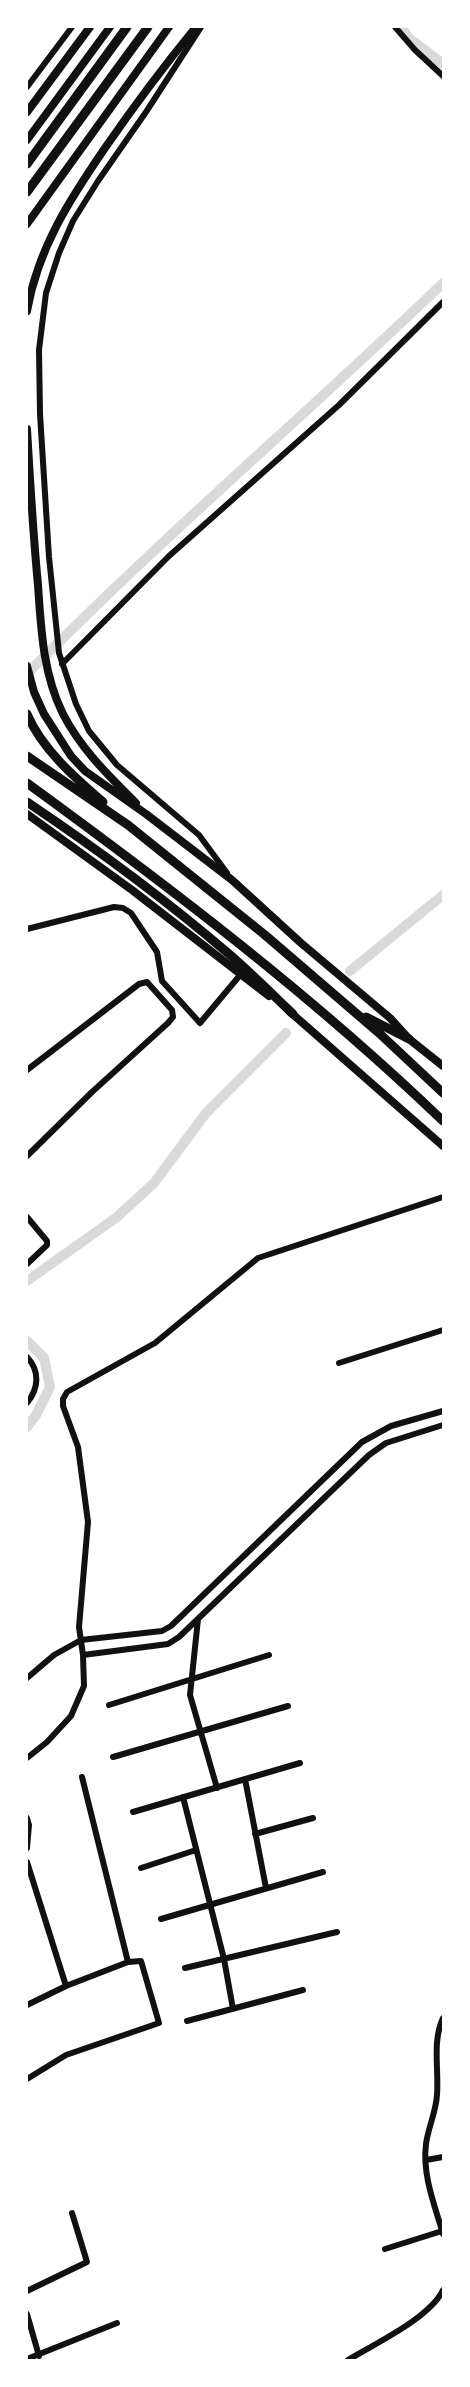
<!DOCTYPE html>
<html>
<head>
<meta charset="utf-8">
<style>
  body { margin:0 }
  #map { position:relative; width:470px; height:2387px; overflow:hidden; background:#fff; font-family:"Libre Baskerville",serif }
  canvas { display:block }
  .frame { position:absolute; inset:0; border:28px solid #fff; pointer-events:none }
</style>
</head>
<body>
<div id="map">
<canvas width="470" height="2387"></canvas>
<div class="frame"></div>
</div>
<script>
const ctx = document.querySelector('canvas').getContext('2d');
ctx.lineJoin = 'round';
function strokePath(path, color, width, dash) { ctx.strokeStyle = color; ctx.lineWidth = width; ctx.lineCap = dash ? 'butt' : 'round'; ctx.setLineDash(dash || []); ctx.stroke(path); }
strokePath(new Path2D(`
  M401 27 409 38 443 64
  M27 674C161 538 306 415 443 283
  M350 971 443 895
  M27 1281 117 1217 154 1183 206 1113 286 1033
  M27 1341 44 1358 50 1387 36 1415 27 1427`), '#d9d9d9', 10);
strokePath(new Path2D(`
  M201 27 146 112 98 181 73 221 59 253 46 293 39 350 40 414 49 557 59 653 76 704 89 731 117 765 199 835 227 873
  M395 27 415 50 443 76
  M27 87 72 27
  M62 664 169 556 339 405 443 302
  M27 929 114 907 123 908 131 913 157 952 162 981 200 1023 241 974
  M27 1070 139 984 147 982 172 1010 173 1017 168 1023 92 1092 27 1156
  M27 1217 47 1241V1245L27 1264
  M27 1357C40 1371 39 1388 27 1403
  M339 1363 443 1330
  M198 1619 190 1695 217 1788
  M83 1655 168 1644 179 1637 369 1455 386 1443 443 1425
  M27 1678 54 1655 81 1640 162 1631 171 1626 362 1442 391 1426 443 1411
  M109 1705 269 1655
  M113 1757 288 1706
  M27 1758 47 1742 71 1716 84 1686 83 1655 79 1627 88 1522 78 1447 63 1406V1399L67 1392 155 1343 258 1258 443 1197
  M245 1779 266 1888
  M183 1797 224 1959 233 2009
  M133 1812 300 1763
  M27 1818 29 1825 27 1848
  M255 1834 313 1818
  M27 1862 66 1986
  M141 1868 196 1850
  M161 1919 323 1872
  M185 1968 337 1932
  M27 2005 66 1986 128 1962 82 1777
  M443 2018C432 2042 439 2069 437 2095 436 2112 428 2128 426 2144 422 2175 435 2206 443 2234
  M187 2021 303 1990
  M27 2079 66 2055 159 2023 141 1961 128 1962
  M426 2160 443 2157
  M385 2249 442 2231
  M27 2291 87 2262 72 2213
  M27 2314 39 2356
  M27 2359 117 2323
  M348 2360C374 2344 430 2318 443 2290`), '#111', 6);
strokePath(new Path2D(`
  M27 112 90 27
  M27 140 110 27
  M27 224 169 27
  M27 311C38 248 70 199 105 148 134 106 164 66 196 27
  M27 429C30 481 33 533 38 585 41 629 43 674 63 714 81 749 108 775 136 803
  M27 666 34 692 44 714 71 756 85 771 146 814 232 880 301 943 390 1018 409 1039 443 1066
  M27 814 132 890 269 996
  M289 1011 443 1146`), '#111', 8);
strokePath(new Path2D(`
  M27 164 127 27
  M27 192 148 27
  M27 714C42 749 74 777 103 802
  M27 756 128 825 265 935 379 1033 443 1093
  M27 783C171 888 314 997 443 1121
  M27 802C97 849 165 899 229 954 251 973 272 994 293 1014
  M366 1017 409 1039`), '#111', 9);
</script>
</body>
</html>
